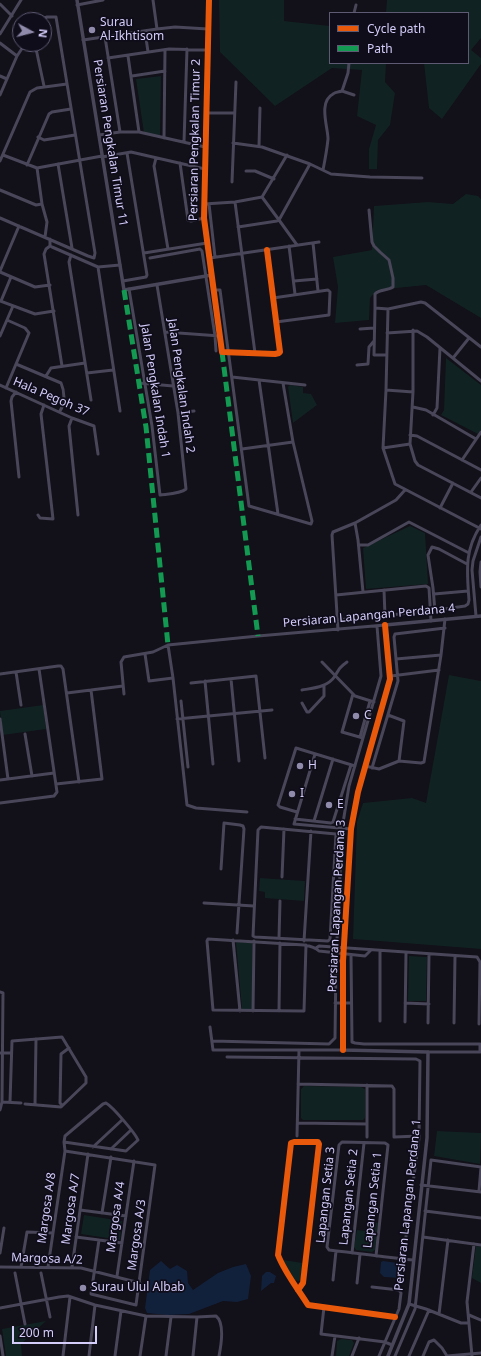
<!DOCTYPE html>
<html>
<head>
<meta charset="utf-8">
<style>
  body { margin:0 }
  #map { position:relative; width:481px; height:1356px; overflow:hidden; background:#121018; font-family:"Noto Sans",sans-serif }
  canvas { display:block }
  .legend { position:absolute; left:329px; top:12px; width:140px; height:52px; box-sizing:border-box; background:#100d1b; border:1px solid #5e5a74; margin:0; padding:5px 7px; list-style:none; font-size:12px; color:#d4cdfa }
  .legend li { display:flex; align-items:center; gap:8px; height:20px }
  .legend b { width:20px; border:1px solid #5e5a74 }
  .north { position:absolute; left:12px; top:12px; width:40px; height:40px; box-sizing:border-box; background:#100d1b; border:1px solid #5e5a74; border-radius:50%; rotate:97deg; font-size:11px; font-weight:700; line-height:16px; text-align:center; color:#d4cdfa }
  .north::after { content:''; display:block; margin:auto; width:14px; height:18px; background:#908bab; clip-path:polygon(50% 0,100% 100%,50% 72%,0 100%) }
  .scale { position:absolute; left:12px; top:1326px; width:85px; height:18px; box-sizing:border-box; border:2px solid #d4cdfa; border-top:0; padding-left:5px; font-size:12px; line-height:14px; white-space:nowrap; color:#d4cdfa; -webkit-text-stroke:3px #100d1b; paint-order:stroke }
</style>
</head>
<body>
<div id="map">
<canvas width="481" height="1356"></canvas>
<ul class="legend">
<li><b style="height:5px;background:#e8590c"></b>Cycle path</li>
<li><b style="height:5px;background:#139951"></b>Path</li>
</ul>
<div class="north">N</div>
<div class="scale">200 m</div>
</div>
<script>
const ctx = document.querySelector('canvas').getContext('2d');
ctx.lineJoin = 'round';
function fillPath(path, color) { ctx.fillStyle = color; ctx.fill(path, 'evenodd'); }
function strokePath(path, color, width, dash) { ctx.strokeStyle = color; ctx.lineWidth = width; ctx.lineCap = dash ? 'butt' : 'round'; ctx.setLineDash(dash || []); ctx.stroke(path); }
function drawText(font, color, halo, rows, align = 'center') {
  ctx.font = font + ' "Noto Sans",sans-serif'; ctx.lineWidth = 3.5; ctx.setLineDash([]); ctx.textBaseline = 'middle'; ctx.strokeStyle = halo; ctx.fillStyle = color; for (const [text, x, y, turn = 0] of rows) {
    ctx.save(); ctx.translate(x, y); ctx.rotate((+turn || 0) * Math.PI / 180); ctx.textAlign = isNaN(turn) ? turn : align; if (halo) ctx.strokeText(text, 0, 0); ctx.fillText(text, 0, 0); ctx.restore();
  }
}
fillPath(new Path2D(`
  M219 0H284V21L330 26V63H386L385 82 395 93 390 125 378 140 377 169H369V149L376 125 357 116 362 70 332 68 275 106 220 52Z
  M387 0H481V38L471 50 481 58V64L442 119 429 108 424 63H468V13H386Z
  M161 76 160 137 144 133 136 79Z
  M466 194 478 196 481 199V318L426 285 377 290 370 298 369 320 335 323 338 287 333 257 372 250 374 206 428 202 453 204Z
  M446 358 481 385V430L478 434 441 415 444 410Z
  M290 385 303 387V393L311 394 317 405 293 423 288 387Z
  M410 526 425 533 428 584 366 589 363 548Z
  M449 675 481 681V949L353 939 357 822 363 803 412 798 426 803Z
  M43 705 46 729 3 735 0 711Z
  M260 878 305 881 304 901 265 898V892L259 891Z
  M236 942 252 943V1009H242Z
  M409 956 427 957 426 1001H408Z
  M304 1086 361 1087 365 1089V1118L363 1120H303L301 1118V1089Z
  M437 1131 481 1133 480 1164 434 1156Z
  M84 1215 122 1221 120 1240 81 1234Z
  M368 1221 378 1223 375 1250 372 1252 356 1250 354 1247 357 1230 367 1231Z
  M476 1246 481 1247V1283L472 1278Z
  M283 1260 303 1263 301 1279 299 1281 295 1280Z
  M46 1321 21 1344 22 1356H6L2 1329Z
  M341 1339 352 1340 354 1343 349 1356H336L337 1341Z`), '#112223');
fillPath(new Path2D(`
  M161 1261 170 1269 177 1265 187 1271 188 1283 193 1290 218 1273 233 1267 246 1264 251 1276 248 1299 237 1302 223 1301 189 1314 167 1315 147 1313 145 1308 150 1270Z
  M383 1261 404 1264 402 1278 384 1277 380 1273 381 1262Z
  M266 1272H270L276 1276 274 1283H271L261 1291 262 1276Z`), '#12213b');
strokePath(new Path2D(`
  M153 0 157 29
  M0 4 12 16
  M77 5 103 0
  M354 13 356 5
  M145 31 148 52
  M0 34 21 0
  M105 37 120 132
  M83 40 157 29 175 27 208 29
  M0 43 17 56
  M35 44 44 86
  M128 56 139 132
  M108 58 169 49 207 50
  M0 76 7 79
  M132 76 165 71
  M342 91 354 95
  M0 95 17 56 25 44
  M206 113H234
  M99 135 120 132H139L205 147
  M38 137 44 140 75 135
  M164 138 165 50
  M184 142 187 49
  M233 143 262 147 310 164 331 174 370 177 422 178
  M259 146 260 108
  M3 155 37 168 102 156
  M102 157 131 152 205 169
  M156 158 154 166 168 249
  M0 161 30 92 37 88 67 84
  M180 163 188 220 191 221 204 218
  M58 164 72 248
  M27 165 49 114 52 112 71 109
  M37 168 42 204 47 222 45 237
  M323 170C325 160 327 149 328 139 328 127 318 102 333 94 335 92 339 92 342 91L348 73 349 63
  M246 171H255L274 179
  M232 182 236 82
  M0 190 36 205 42 204
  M262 197 287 155
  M235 202 255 353
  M204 204 235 202 262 197
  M209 204 215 257
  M369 210 372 242 374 246 380 252 389 260 393 278V287C387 291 379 289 375 294V308L388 309 421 302 425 303 481 347
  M0 218 88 256 94 258 95 253 56 17H47L40 20
  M238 227 277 221 279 220 262 197
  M50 239V246L52 247 98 267 120 265
  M313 243 318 291
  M297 245 279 220 310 164
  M50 246 46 249 44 254 62 366
  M289 246 295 294
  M144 253 207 243
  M71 255 69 262 91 400
  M150 258 200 249 202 251 215 336 216 351
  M210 258 319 242
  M98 267 120 411
  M0 271 19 226
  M0 272 35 287 50 285
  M123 281 146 277 147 275 127 153
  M294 281 317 279
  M129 289 152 426 160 495C167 494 180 494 186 489L178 413 157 285
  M214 290H220L249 506 311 524 312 521 293 442 283 383
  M273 298 328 290 330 292 329 315 276 322
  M0 301 35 314 54 311
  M1 301 11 277
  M375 308 374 355H387
  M388 309 386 390 383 448 395 484 481 529
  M360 329 374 328
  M413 330V392L410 444 415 461 418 465 481 498
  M165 332 220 336
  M387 333 417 331 427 337 481 381
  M0 336 13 306
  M222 352 275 354 279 353 280 352 267 250
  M453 358 469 338
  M16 364 61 383C65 392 65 403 60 411
  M357 365 368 364 369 347 374 341
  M87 373 113 370
  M46 376 51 368 85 363
  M232 377 305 385
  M259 380 278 514
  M139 383 173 386
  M0 385 72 418 94 426 98 454
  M6 388 29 333 25 328 7 320
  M386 390 413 392
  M16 392 12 397 11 401 19 477
  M413 407 426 410 476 439
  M178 413 194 411
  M433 415 437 408 440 348
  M72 418 69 426 78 515
  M410 435 417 436 481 470
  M383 448 410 444
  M242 449 293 442
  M462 460 481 432
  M471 492 481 478
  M440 508 453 483
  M38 515 40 518 53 519 41 414 44 405
  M355 523 358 540 363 592
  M359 545H368L409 522 469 553
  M481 562 480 572 481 587
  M384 590 385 616
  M434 594 468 591
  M336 595 426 586 429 588 431 621
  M435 611 433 588 428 555 432 547 439 549 467 564
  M476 616 472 570 473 561 481 537
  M337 620 431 611 465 606 468 604 469 600C467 572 464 550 481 525
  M338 630 332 535 333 532 355 523 396 500 405 490
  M168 645 173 678 187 805 196 808 247 812
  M145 654 149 681 173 678
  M396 659 441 655
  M322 662 355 696 374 702
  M16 672 21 705
  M0 674 58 666H61L63 669 79 782
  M391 676 439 670
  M231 679 239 761
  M205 681 213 764
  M191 683 256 676 265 758
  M302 690C314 688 328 687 335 676 339 669 340 667 347 662
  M67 693 123 686
  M124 694 121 662 124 657 153 652 168 645 258 636 385 625
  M353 694 342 732 363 738
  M181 701 188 767
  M302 703 307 712H309L324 696V686
  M388 715 404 721 399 761
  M0 719 8 779
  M177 719 272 710
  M25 734 32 776
  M360 737 370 701
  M315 754 294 824 351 829
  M365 766 379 769 399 761 421 763 424 762 441 655 445 619
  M372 768 398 681 394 637 395 634 445 628
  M0 780 54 773
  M56 784 102 779 91 690
  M0 803 54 796 57 792 39 669
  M297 812 280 807 278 805 296 748 355 766
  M295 819 331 823 333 822 351 765
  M314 821 333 759
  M261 827 336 834 330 939 328 941 255 937 253 936 258 830Z
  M221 869 224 823 240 825 243 826 244 829 237 933
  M282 877 284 829
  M204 903 254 906
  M279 938 280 901
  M233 940 240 1011
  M304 941 311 831
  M306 945 304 1011 213 1010 207 941 208 939 304 945C310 946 315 947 319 951L365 956 371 950
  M316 948 319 946 477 957 480 962 479 1024
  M351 955 352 1042 355 1043 364 1044H480V1052
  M336 961 342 829 349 786 381 676 377 626
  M0 992 3 993 2 1102 0 1110
  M335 1003H351
  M405 1003 429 1004
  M253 1011 254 941
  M279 1011 280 943
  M380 1021V951
  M405 1022 406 953
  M428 1023 429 954
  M454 1023 455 956
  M210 1027 213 1050H343
  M213 1041 329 1044 335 1038 336 961H343
  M428 1052H480
  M0 1053H11
  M227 1057 416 1059 420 1061 419 1138 403 1259
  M298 1084 392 1086 394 1089V1137L419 1136
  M2 1102 21 1103
  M10 1102 12 1041 62 1037 86 1077V1083L61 1107 25 1104
  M35 1105 36 1039
  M62 1105 60 1103 61 1054 69 1048
  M298 1123 367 1124
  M297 1136 299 1050
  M367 1137V1085
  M93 1147 122 1120
  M111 1149 131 1130
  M65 1151 155 1165 136 1305 91 1294 99 1240
  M421 1185 481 1192
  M80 1210 126 1216
  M425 1211 481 1218
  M102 1213 111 1157
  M76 1237 122 1243
  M423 1237 481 1245
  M0 1253 4 1228
  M352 1253 364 1143
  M376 1256 388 1145 385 1143 342 1142 339 1145 327 1247 329 1250C357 1253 385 1257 413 1260
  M0 1267 81 1268 140 1283
  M21 1267 27 1232 53 1233
  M48 1267 65 1151 64 1142 65 1136 103 1104 106 1103C113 1107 135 1133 138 1140L126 1151 64 1142
  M72 1267 88 1154
  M15 1273 25 1324
  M41 1273 50 1317
  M117 1276 134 1161
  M333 1280 336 1251
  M357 1283 360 1254
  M372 1287 399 1290 401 1293 399 1309 379 1356
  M298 1290 303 1283 319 1144 318 1142H294L291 1143 278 1255C285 1273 298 1289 308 1305L395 1317
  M409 1304 426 1309 461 1323H469
  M324 1307 321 1334 385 1342 392 1345
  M0 1308 59 1297 68 1296 95 1305 146 1316 197 1317
  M439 1314 448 1240
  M469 1315 481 1320
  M0 1336 3 1356
  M63 1356 70 1297
  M89 1356 95 1305
  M115 1356 121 1311
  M140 1356 146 1316
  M166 1356 171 1317
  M193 1356 197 1317 216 1316C225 1323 221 1346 219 1356
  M332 1356 335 1336
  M352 1356 359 1338
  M395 1356 415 1309 431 1160 481 1167 479 1191
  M409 1356 429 1310
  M423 1356 429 1342 434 1340 442 1348 447 1356
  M447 1356 481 1353
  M472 1356 467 1302 474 1244`), '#484658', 3);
strokePath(new Path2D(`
  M77 0 124 290 212 275
  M209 0 204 218 222 352
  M388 1356 409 1304 427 1138 428 1052 343 1050V961L351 829 358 792 390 679 385 625 481 616`), '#484658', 3.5);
strokePath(new Path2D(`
  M124 290 146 427 168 645
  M222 352 258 636`), '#139951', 5, [10, 5]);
strokePath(new Path2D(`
  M209 0 204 218 222 352 275 354 279 353 280 352 267 250
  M343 1050V961L351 829 358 792 390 679 385 625
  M298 1290 303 1283 319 1144 318 1142H294L291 1143 278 1255C285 1273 298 1289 308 1305L395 1317`), '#e8590c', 6);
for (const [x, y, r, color] of [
  [92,30,4,"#908bab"],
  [356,716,4,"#908bab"],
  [300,766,4,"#908bab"],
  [292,794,4,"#908bab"],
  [329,805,4,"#908bab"],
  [83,1288,4,"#908bab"]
]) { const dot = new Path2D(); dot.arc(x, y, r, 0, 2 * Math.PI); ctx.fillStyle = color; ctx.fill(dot); strokePath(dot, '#100d1b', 1.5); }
drawText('12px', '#d4cdfa', '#100d1b', [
  ["Surau",100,23],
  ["Al-Ikhtisom",100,37],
  ["C",364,716],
  ["H",308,766],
  ["I",300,794],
  ["E",337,805],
  ["Surau Ulul Albab",91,1288]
], 'left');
drawText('12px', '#d4cdfa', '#100d1b', [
  ["Persiaran Pengkalan Timur 2",195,140,-89],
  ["Persiaran Pengkalan Timur 11",110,143,81],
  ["Jalan Pengkalan Indah 2",181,386,82],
  ["Jalan Pengkalan Indah 1",155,391,81],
  ["Hala Pegoh 37",51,397,23],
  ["Persiaran Lapangan Perdana 4",369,616,-5],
  ["Persiaran Lapangan Perdana 3",337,906,-87],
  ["Lapangan Setia 3",326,1195,-84],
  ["Lapangan Setia 2",349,1197,-84],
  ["Lapangan Setia 1",373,1200,-84],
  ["Persiaran Lapangan Perdana 1",408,1205,-84],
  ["Margosa A/8",47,1208,-82],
  ["Margosa A/7",71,1209,-82],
  ["Margosa A/4",116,1217,-82],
  ["Margosa A/3",137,1235,-82],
  ["Margosa A/2",47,1259,2]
]);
</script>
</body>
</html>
